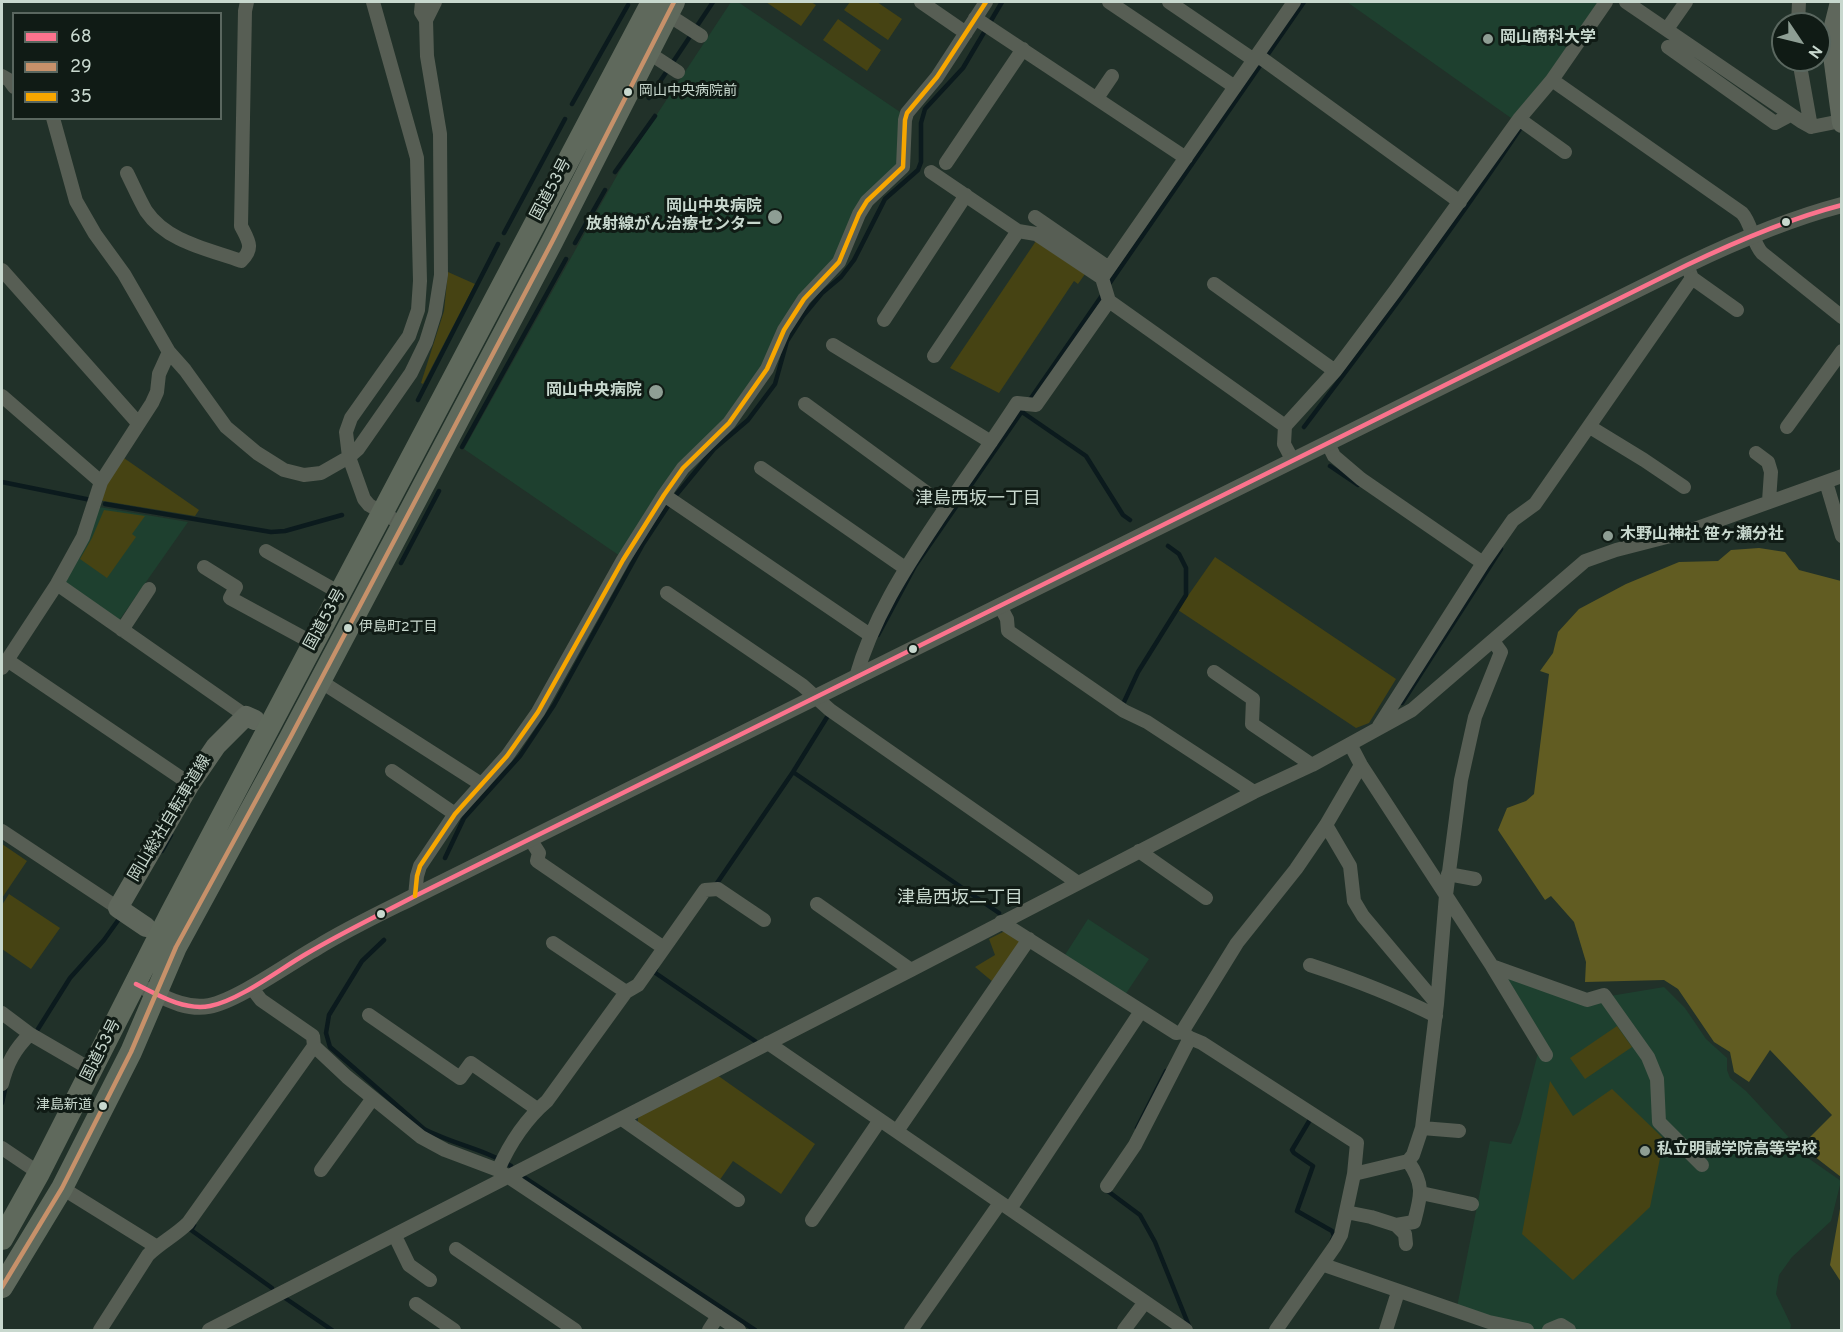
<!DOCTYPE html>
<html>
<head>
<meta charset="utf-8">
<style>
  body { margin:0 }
  #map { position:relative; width:1843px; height:1332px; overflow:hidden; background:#213129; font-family:Overpass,sans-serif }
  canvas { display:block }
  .frame { position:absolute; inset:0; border:3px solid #c8d8ce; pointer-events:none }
  .legend { position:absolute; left:12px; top:12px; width:210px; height:108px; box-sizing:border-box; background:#101b15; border:2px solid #5a675f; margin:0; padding:8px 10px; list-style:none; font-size:18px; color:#c8d8ce }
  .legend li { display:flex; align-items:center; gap:12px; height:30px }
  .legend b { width:30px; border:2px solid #5a675f }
  .north { position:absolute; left:1771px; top:12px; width:60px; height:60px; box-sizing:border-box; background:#101b15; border:2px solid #5a675f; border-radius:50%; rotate:125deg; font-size:16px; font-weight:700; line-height:24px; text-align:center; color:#c8d8ce }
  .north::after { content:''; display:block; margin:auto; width:21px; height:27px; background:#8e9e94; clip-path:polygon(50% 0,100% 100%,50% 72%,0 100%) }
</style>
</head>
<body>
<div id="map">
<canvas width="1843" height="1332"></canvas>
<div class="frame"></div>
<ul class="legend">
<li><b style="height:8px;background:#fc738d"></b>68</li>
<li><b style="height:8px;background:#c7916a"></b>29</li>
<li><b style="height:8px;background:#f7a600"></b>35</li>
</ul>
<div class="north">N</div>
</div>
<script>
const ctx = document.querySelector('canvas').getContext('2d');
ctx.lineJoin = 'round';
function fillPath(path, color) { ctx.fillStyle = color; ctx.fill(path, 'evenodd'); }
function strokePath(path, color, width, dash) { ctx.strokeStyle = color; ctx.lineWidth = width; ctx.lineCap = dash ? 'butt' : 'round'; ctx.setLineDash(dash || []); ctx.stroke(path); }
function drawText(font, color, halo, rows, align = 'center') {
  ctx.font = font + ' Overpass,"Noto Sans JP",sans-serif'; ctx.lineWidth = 6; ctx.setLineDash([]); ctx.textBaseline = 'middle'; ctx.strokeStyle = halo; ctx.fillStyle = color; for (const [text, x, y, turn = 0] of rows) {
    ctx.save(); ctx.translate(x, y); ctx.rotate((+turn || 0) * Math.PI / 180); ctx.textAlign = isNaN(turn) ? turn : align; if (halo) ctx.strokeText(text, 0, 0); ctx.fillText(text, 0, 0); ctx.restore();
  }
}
fillPath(new Path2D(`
  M731 2H738L903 114 900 165 763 367 620 556 464 449 619 172Z
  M1347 2H1601L1551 77 1511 118Z
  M99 507 188 522 118 622 62 582 86 543Z
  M1088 919 1149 959 1125 995 1065 955Z
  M1503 975 1588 1007 1610 996 1664 987 1685 1008 1706 1039 1727 1058V1070L1730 1078 1746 1091 1808 1158 1841 1181 1831 1221 1792 1257 1779 1275 1776 1294 1791 1325 1790 1330H1540L1491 1321 1457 1307 1490 1141 1511 1144 1520 1122 1538 1053Z`), '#1e402f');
fillPath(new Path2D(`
  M766 2H811L816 5 801 26Z
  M850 2H877L902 19 888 40 844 10Z
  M838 19 881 50 867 71 823 40Z
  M1036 241 1085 274 1078 284 1074 281 999 393 950 368Z
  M448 272 475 284 423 384 421 383 444 311Z
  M121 456 199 510 195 516 98 500Z
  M104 510 145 516 132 534 136 537 107 578 80 559 92 538Z
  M1215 557 1396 679 1369 723 1356 728 1178 610Z
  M2 844 27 861 2 898Z
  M9 894 60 928 31 969 2 949V905Z
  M1005 931 1021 941 993 982 975 967 995 955 989 939Z
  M1617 1026 1632 1047 1585 1079 1570 1058Z
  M717 1075 815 1144 781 1194 733 1161 719 1181 638 1125V1116Z
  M1550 1081 1573 1116 1612 1089 1664 1139 1650 1207 1573 1280 1522 1234Z`), '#464313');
fillPath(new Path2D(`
  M1759 548 1785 552 1799 570 1841 581V1177L1810 1153 1803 1144 1832 1115 1770 1050 1749 1082 1734 1072 1730 1052 1714 1042 1678 989 1664 980 1585 982 1586 962 1574 922 1551 896 1545 900 1498 830 1507 808 1526 801 1534 794 1549 674 1540 671 1553 653 1558 632 1579 609 1626 584 1679 562 1718 561 1731 550Z
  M1841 1203 1842 1282H1841L1830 1265Z`), '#615c22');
strokePath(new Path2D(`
  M649 98 713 2
  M572 104 628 5
  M615 172 655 116
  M504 233 565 119
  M575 243 605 190
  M1107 287 1304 2
  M418 400 498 244
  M1022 412 1086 456 1123 515 1130 520
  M1304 427C1379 328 1453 229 1522 126
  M462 447 566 259
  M1330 466 1358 485
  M2 482 91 500
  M105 504 271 532 285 531 342 515
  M401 563 439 491
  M878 635 915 566 1103 294
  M1124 702 1138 672 1186 595V568L1179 554 1168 546
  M1402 703 1501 549
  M793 772 999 913
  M162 851 171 835
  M445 858 464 818 520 756 554 705 643 544 672 500 714 449 748 420 775 384 787 341 803 316 822 293 841 277 854 260 885 199 918 170 921 162V123L925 109 963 68 1002 2
  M715 886 793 772 829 714
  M384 940 362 961 329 1015 326 1033 330 1047 424 1129C452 1144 485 1149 511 1166
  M656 969 654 972 755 1041
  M38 1029 70 978 104 940 119 919
  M2 1103 6 1085
  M1309 1117 1311 1118 1292 1150 1294 1153 1313 1166 1297 1211 1332 1231 1334 1236 1332 1240
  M1137 1128 1166 1071
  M525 1178 755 1330
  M1105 1189 1140 1215 1155 1242 1189 1326
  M194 1225 191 1230 272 1288
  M285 1298 332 1330`), '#0b1a1d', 4.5);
strokePath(new Path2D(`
  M422 2 421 12 426 20
  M921 2 966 33
  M1109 2 1235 87
  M1169 2 1254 60
  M1626 2 1802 122 1811 127 1841 121
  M667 14 701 36
  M975 18 1186 158
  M1798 24 1799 2
  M1667 29 1686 2
  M1668 47 1775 123 1790 115
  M649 53 678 72
  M1257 55 1460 202
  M1799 60 1811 127
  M2 76 9 80 14 87
  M1552 80 1742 213C1752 224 1752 242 1762 253L1842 317
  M1097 98 1112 76
  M53 118 76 201 95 234 124 274 169 352 185 370 226 427 257 453 284 470 304 475 321 473 349 457 346 432 351 418 409 336 418 310 420 281 417 158 373 2
  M1519 119 1565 152
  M946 163 1023 49
  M931 172 1018 231
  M127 173C133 185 139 199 146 211 167 242 208 249 241 261 255 248 248 240 241 226L245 11 247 2
  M1035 217 1109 268
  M2 270 138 423
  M1692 278 1737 310
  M1214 284 1335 371
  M1109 301 1102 278 1294 2
  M884 320 966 195
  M833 345 991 442
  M934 356 1018 231 1036 234 1102 278
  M2 396 101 482
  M805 404 946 507
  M1285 426 1335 371 1395 291 1519 119 1552 80 1606 2
  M1590 427 1644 460 1684 487
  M1787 427 1842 351
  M1328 444 1334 456 1361 479 1483 563
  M1756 453 1768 462 1771 472 1769 501
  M761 468 905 568
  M1826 482 1842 536
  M664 495 870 635
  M402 524 369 505 364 499 349 457 358 449 411 373 426 342 435 313 441 275 440 134 427 56 426 20 435 2
  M266 551 340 593
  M204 567 236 587 230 598 313 643
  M57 584 246 716
  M667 593 802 685 830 710 1078 883
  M1000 606 1007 619 1008 631 1124 711 1147 722 1254 792
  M122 630 149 589
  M7 660 190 784
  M2 668 57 584 83 537 101 482 152 403 157 392 159 374 169 352
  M1214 672 1253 699 1252 724 1312 765
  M856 677C872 620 904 570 936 522 963 482 991 443 1017 403L1036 405 1109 301 1285 426 1284 444 1293 461
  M320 681 481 784
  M1379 726 1483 563 1513 520 1535 504 1692 278 1687 265
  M1350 744 1361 765 1492 966 1546 1055
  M392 771 455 814
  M1326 825 1350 866 1354 901 1363 916 1437 1004
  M2 831 118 908
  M530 839 539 853 537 861 664 948
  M1139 851 1206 898
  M1448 874 1475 879
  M415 896 417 876 420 866 455 814 507 756 538 712 623 560 664 495 683 468 729 423 767 369 784 330 804 299 839 262 859 214 867 201 903 167 905 120 907 113 937 77 986 2
  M817 904 911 970
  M1001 922 1176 1033 1182 1032 1190 1038 1135 1145 1107 1186
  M553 943 626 992
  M1310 965C1353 979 1395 995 1436 1016
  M1492 966 1587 1000 1604 995 1648 1057 1657 1079 1659 1122 1702 1165
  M251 987 261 1000 313 1036 314 1046 347 1077 421 1137 445 1150 498 1170 739 1330
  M2 1013 30 1034 92 1070
  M369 1015 460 1078 471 1063 537 1109
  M1182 1032 1237 943 1296 869 1326 825 1361 765
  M1190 1038 1202 1043 1357 1143 1354 1174
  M768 1043 1186 1330
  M2 1084C7 1063 15 1049 30 1034
  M622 1119 738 1200
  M1422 1128 1459 1131
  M897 1131 1029 939
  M2 1148 39 1173
  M321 1170 373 1098
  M498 1170C509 1145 526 1119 547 1101L626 992 638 985 705 890 718 889 764 920
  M62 1188 157 1247
  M1421 1193 1472 1204
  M1010 1209 1141 1011
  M1346 1212 1371 1217 1396 1225 1414 1222C1421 1196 1425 1185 1408 1161
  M812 1220 880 1120
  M1396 1225 1405 1234 1406 1244
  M395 1236 409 1265 430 1280
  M456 1249 575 1330
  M1324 1265 1489 1322 1527 1330
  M416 1304 454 1330
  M100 1330 148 1255C160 1243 176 1235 188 1223L314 1046
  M209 1330 911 970 1254 792 1312 765 1412 710 1585 561 1616 550 1686 532 1842 476
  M709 1330 718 1316
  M911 1330 1000 1203
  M1124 1330 1145 1302
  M1276 1330 1335 1246 1341 1235 1354 1174 1408 1161 1413 1155 1422 1128 1437 1004 1446 895 1461 780 1475 717 1501 652 1493 641
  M1386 1330 1398 1292
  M1549 1330 1561 1325 1569 1330`), '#575e54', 14);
strokePath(new Path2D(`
  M148 990C167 999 187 1010 209 1006 237 1001 291 962 318 947 349 928 383 912 415 896L1687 265C1737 241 1788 219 1842 205`), '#575e54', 16);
strokePath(new Path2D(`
  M1840 2 1833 30 1832 48 1842 123
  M146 927 118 908 190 784 216 746 246 716 255 720`), '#5f675c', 20);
strokePath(new Path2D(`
  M2 1239 39 1173 171 913 652 2
  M2 1287 62 1188 131 1052 176 947 290 738 552 242 674 2`), '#5f695c', 22);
strokePath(new Path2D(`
  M136 984C158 995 184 1011 210 1006 238 1001 280 969 306 954 341 933 379 915 415 896L1687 265C1737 241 1788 219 1842 205`), '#fc738d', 4.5);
strokePath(new Path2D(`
  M2 1287 62 1188 131 1052 176 947 290 738 552 242 674 2`), '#c7916a', 4.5);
strokePath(new Path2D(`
  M415 896 417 876 420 866 455 814 507 756 538 712 623 560 664 495 683 468 729 423 767 369 784 330 804 299 839 262 859 214 867 201 903 167 905 120 907 113 937 77 986 2`), '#f7a600', 4.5);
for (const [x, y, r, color] of [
  [1488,39,6,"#8e9e94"],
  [628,92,5,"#c8d8ce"],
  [775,217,8,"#8e9e94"],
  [1786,222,5,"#c8d8ce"],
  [656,392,8,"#8e9e94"],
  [1608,536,6,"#8e9e94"],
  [348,628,5,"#c8d8ce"],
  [913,649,5,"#c8d8ce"],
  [381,914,5,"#c8d8ce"],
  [103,1106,5,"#c8d8ce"],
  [1645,1151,6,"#8e9e94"]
]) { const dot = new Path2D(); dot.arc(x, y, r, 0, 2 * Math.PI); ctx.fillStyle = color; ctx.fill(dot); strokePath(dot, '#101b15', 2); }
drawText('14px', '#c8d8ce', '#101b15', [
  ["岡山中央病院前",639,92],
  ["伊島町2丁目",359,628],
  ["津島新道",92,1106,"right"]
], 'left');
drawText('bold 16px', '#c8d8ce', '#101b15', [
  ["岡山商科大学",1500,39],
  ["岡山中央病院",762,208,"right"],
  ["放射線がん治療センター",762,226,"right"],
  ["岡山中央病院",642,392,"right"],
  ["木野山神社 笹ヶ瀬分社",1620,536],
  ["私立明誠学院高等学校",1657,1151]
], 'left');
drawText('16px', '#c8d8ce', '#101b15', [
  ["国道53号",552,190,-62],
  ["国道53号",326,620,-61],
  ["岡山総社自転車道線",171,819,-59],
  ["国道53号",102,1051,-63]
]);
drawText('18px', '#c8d8ce', '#101b15', [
  ["津島西坂一丁目",978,500],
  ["津島西坂二丁目",960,899]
]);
</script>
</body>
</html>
